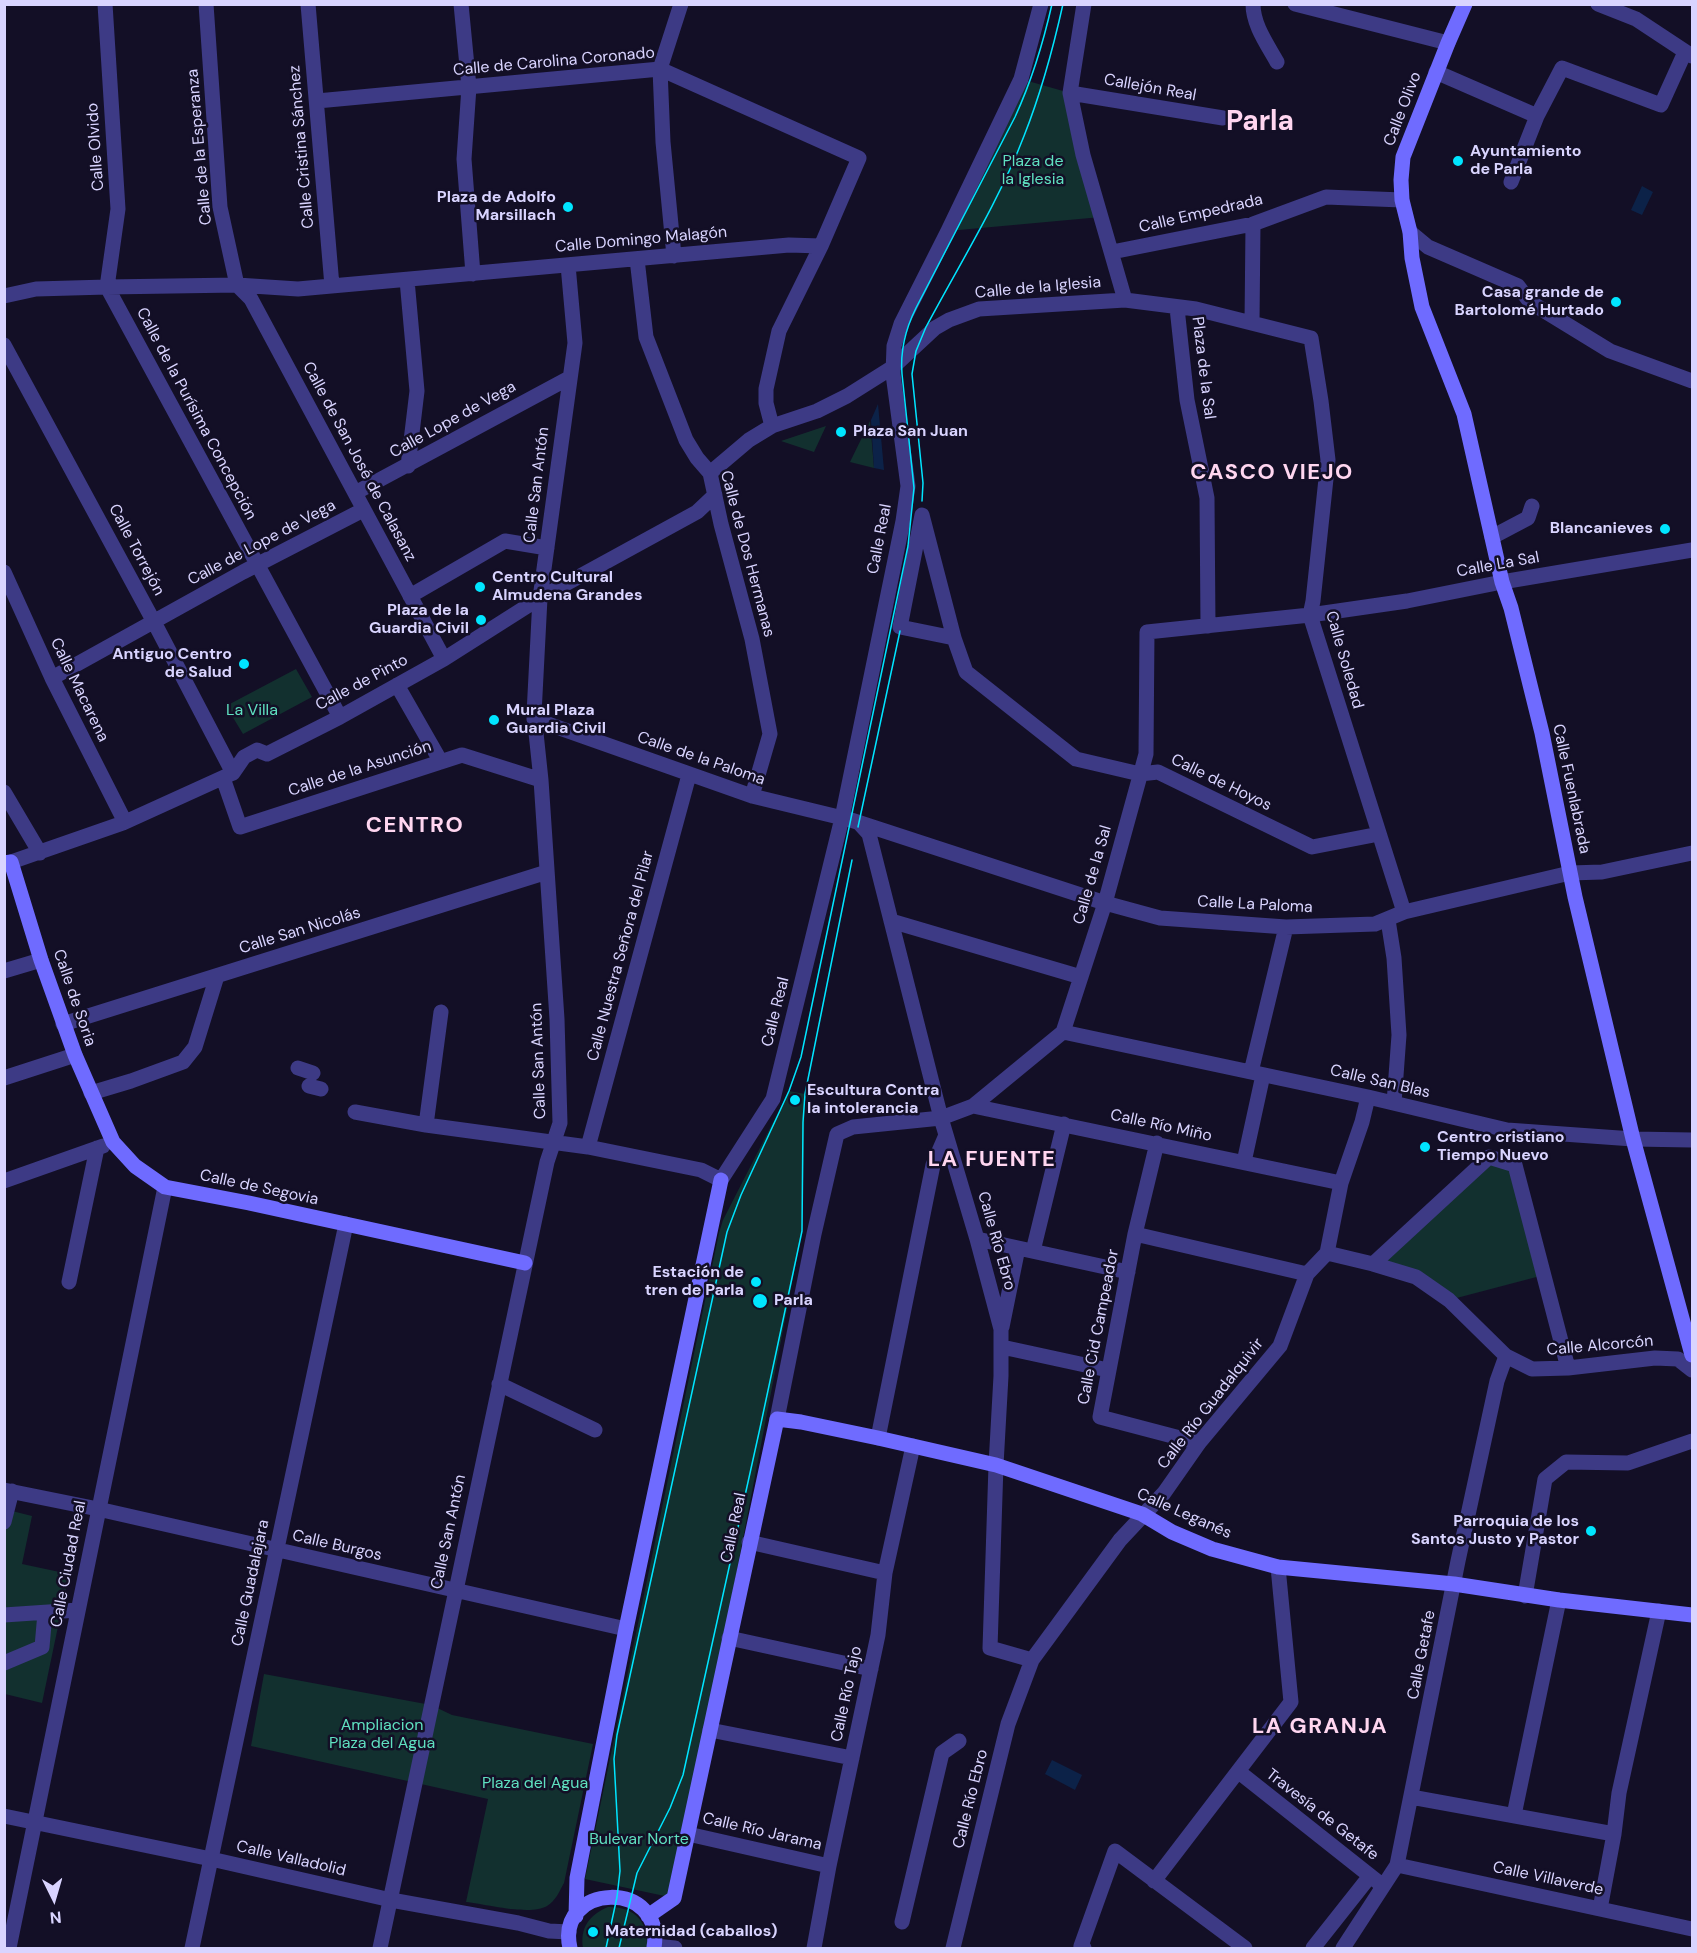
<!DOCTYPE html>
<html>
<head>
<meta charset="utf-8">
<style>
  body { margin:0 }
  #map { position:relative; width:1697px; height:1953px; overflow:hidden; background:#130f26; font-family:"DM Sans",sans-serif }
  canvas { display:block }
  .frame { position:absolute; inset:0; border:6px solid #d9d4ff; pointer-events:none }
  .north { position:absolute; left:24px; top:1869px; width:60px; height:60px; -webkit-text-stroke:4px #130f26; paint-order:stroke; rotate:175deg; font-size:16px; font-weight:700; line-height:24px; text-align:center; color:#d9d4ff }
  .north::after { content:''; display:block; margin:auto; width:21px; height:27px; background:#d9d4ff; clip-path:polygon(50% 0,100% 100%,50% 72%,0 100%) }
</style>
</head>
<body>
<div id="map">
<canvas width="1697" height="1953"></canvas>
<div class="frame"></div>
<div class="north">N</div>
</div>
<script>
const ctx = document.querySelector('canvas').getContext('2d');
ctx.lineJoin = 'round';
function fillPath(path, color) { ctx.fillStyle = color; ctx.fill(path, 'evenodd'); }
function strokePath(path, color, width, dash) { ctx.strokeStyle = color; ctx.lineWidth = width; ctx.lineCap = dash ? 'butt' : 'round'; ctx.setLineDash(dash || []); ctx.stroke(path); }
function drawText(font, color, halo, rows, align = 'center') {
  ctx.font = font + ' "DM Sans",sans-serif'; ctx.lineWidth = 5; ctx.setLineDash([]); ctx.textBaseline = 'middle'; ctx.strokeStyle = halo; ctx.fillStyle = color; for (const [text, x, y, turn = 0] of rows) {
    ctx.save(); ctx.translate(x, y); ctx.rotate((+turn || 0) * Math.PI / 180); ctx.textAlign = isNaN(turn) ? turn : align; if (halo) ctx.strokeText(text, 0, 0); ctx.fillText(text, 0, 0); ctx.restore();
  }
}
fillPath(new Path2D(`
  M1021 79 1070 93 1101 217 948 231Z
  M870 421 874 468 850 462Z
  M826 426 814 452 781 441Z
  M296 669 312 697 243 734 226 706Z
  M789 1091 805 1094 802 1231 674 1898 585 1879 719 1233 723 1220Z
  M1489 1157 1515 1165 1544 1275 1449 1300 1373 1264Z
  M4 1509 32 1516 22 1564 69 1574 42 1703 5 1694Z
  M264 1674 431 1705 452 1715 593 1744 564 1883C559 1892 556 1900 547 1906 530 1916 486 1904 466 1902L488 1799 251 1746Z
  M608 1907C634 1906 649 1922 647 1948H583C580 1928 589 1915 608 1907Z`), '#12302f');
fillPath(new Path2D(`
  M1642 186 1653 192 1642 215 1631 210Z
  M878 404 884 470 874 468 871 420Z
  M1052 1760 1082 1775 1075 1790 1045 1774Z`), '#0c2248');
strokePath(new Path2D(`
  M105 4 118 209 107 287
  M206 4 220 207 237 285
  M308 4 332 286
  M461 4 469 87 464 159 473 274
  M1084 4 1070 93 1083 155 1125 300
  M1253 4C1253 25 1267 44 1277 62
  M1295 4 1448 43
  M1598 4 1636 19 1692 56
  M1436 72 1537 116 1511 182
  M1070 93 1223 118
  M317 101 660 69 859 158 821 246 779 331 766 389V403L772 426
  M1537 116 1562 68 1661 105 1685 52
  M1410 232 1428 247 1518 286 1530 302 1610 351 1692 381
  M1112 252 1253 224 1326 197 1402 200
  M674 256 663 142 660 69 681 4
  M637 259 646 337 686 440 697 458 710 473 721 524 752 639 770 734 752 796
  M407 280 417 391 408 466
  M237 285 251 299 444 659
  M107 287 340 717
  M4 296 36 289 107 287 237 285 298 289 789 245 821 246
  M1177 308 1187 400 1207 498 1208 626
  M1252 323 1253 224
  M4 345 154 622 233 773
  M710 473 749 440 772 426 817 411 847 396 893 367 935 328 949 320 979 309 1125 300 1196 309 1311 338 1321 401 1328 460 1313 601 1310 615 1404 912
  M355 493 569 378
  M922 515 954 638 900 627Z
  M1492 537 1528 518 1532 506
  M4 572 52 678 125 822
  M410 596 505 541 547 548
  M954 638 966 672 1076 759 1140 774 1158 772 1312 847 1379 834
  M52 678 243 572 363 510
  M397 685 441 762
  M534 719 752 796 851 820 1105 903 1160 918 1286 927 1375 924 1404 912 1570 873 1602 872 1692 853
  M223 778 240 827 462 755 541 780
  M4 792 40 853
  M859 823 869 834 941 1118 977 1239 1001 1329V1376L996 1465 990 1648 1032 1660
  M11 862 123 823 233 773 244 757 257 750 267 754 340 717 444 659 540 598 697 512 715 495
  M1388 920 1394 958 1399 1035 1394 1103
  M891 921 1081 977
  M4 971 41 960
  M63 1024 547 872
  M1063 1032 1368 1097 1507 1130 1633 1139 1692 1140
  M298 1068 313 1073
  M1251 1072 1286 927
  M4 1078 75 1055
  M309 1086 321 1089
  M91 1093 131 1081 183 1062 195 1047 217 976
  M973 1106 1341 1183
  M355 1112 426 1125 588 1147 701 1170 721 1180 773 1099 842 818 903 521 908 486 893 374 894 346 901 324 948 231 1021 79 1041 4
  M426 1125 441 1012
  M1157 1143 1135 1234 1100 1417 1199 1443
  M588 1147 689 775
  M1244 1162 1263 1075
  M4 1181 103 1146
  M1135 1234 1307 1274
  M977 1239 1128 1272
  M1033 1251 1064 1124
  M1327 1253 1373 1264 1416 1277 1449 1300 1506 1356 1532 1369 1568 1368 1655 1358 1678 1359 1692 1370
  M1373 1264 1489 1157 1515 1165 1568 1368
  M69 1282 97 1148
  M1002 1327 1018 1248
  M1002 1347 1108 1370
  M499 1384 595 1430
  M777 1419 814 1234 837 1134 853 1127 941 1118 973 1106 1063 1032 1105 903 1146 754 1147 632 1310 615 1407 601 1502 582 1692 550
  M878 1438 933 1165 946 1135
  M4 1490 98 1509 626 1629
  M4 1522 12 1491
  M749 1542 885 1573
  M1525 1596 1545 1479 1566 1462 1628 1463 1692 1441
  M4 1615 78 1610
  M729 1638 871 1669
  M4 1663 42 1647 45 1613
  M710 1730 852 1758
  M1239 1772 1383 1886
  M1411 1797 1614 1834 1619 1793 1659 1611
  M1514 1815 1559 1600
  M4 1816 211 1859 391 1900 518 1923 549 1931 569 1932
  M688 1834 829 1866
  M1397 1865 1692 1929
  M1154 1881 1291 1702 1278 1567
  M1600 1909 1614 1834
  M902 1922 942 1753 959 1741
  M654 1946 675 1948
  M9 1948 165 1187
  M192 1948 346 1224
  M380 1948 547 1162 560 1123 557 1019 541 780 534 714 540 598 575 343 568 265
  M814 1948 829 1866 878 1635 885 1573 913 1446
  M953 1948 1008 1724 1032 1660 1120 1540 1164 1493 1199 1443 1280 1346 1307 1274 1327 1253 1341 1183 1362 1122 1368 1097
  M1084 1948 1081 1946 1115 1851 1245 1948
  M1313 1948 1370 1876
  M1343 1948 1397 1865 1458 1561 1497 1381 1506 1356`), '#3d3a85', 15);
strokePath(new Path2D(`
  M1465 4 1448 43 1403 157 1401 180 1402 200 1410 232 1412 258 1422 307 1464 414 1502 582 1511 608 1542 733 1575 897 1633 1139 1692 1355
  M4 863 11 862 41 960 75 1055 113 1142 135 1166 165 1187 249 1203 525 1263
  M576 1916 577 1878 626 1629 721 1180
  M648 1916 674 1898 777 1419 801 1422 878 1438 996 1465 1142 1514 1172 1532 1212 1549 1278 1567 1454 1584 1559 1600 1692 1615
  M570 1948C555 1883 665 1878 654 1948`), '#6f6bff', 15);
strokePath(new Path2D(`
  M922 501 923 483 912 374 916 351 926 327C959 265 999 201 1024 136 1041 93 1053 49 1063 4
  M858 827 900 631
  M606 1948 617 1897 620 1871 614 1759 617 1735 727 1232 741 1195 789 1091 801 1057 908 546 914 488 902 374C900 350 905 330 916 308L1015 117C1032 80 1043 44 1052 4
  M619 1948 637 1873 670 1808 683 1775 760 1428 802 1231 803 1122 805 1094 852 860`), '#00e5ff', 1.5);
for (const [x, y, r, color] of [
  [1458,161,6,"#00e5ff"],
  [568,207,6,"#00e5ff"],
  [1616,302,6,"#00e5ff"],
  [841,432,6,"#00e5ff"],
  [1665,529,6,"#00e5ff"],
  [480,587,6,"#00e5ff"],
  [481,620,6,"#00e5ff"],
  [244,664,6,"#00e5ff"],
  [494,720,6,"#00e5ff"],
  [795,1100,6,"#00e5ff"],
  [1425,1147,6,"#00e5ff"],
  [756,1282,6,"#00e5ff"],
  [760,1301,8,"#00e5ff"],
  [1591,1531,6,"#00e5ff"],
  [593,1932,6,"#00e5ff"]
]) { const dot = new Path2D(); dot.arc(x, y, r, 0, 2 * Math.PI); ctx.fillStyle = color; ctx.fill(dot); strokePath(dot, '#130f26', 2); }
drawText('16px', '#d9d4ff', '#130f26', [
  ["Calle de Carolina Coronado",554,62,-5],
  ["Callejón Real",1150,88,10],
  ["Calle Olivo",1403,109,-69],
  ["Calle Olvido",96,147,-94],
  ["Calle de la Esperanza",200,147,-95],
  ["Calle Cristina Sánchez",302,147,-95],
  ["Calle Empedrada",1201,214,-13],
  ["Calle Domingo Malagón",641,240,-5],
  ["Calle de la Iglesia",1038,288,-5],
  ["Plaza de la Sal",1203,368,83],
  ["Calle de la Purísima Concepción",196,414,62],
  ["Calle Lope de Vega",453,420,-29],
  ["Calle de San José de Calasanz",359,462,62],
  ["Calle San Antón",537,485,-83],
  ["Calle Real",880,539,-79],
  ["Calle de Lope de Vega",262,543,-28],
  ["Calle Torrejón",136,550,62],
  ["Calle de Dos Hermanas",747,554,75],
  ["Calle La Sal",1498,565,-10],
  ["Calle Soledad",1344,660,74],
  ["Calle de Pinto",362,683,-28],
  ["Calle Macarena",79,690,64],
  ["Calle de la Paloma",701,759,19],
  ["Calle de la Asunción",360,769,-18],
  ["Calle de Hoyos",1221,783,26],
  ["Calle Fuenlabrada",1571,789,78],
  ["Calle de la Sal",1093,875,-74],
  ["Calle La Paloma",1255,905,3],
  ["Calle San Nicolás",300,931,-17],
  ["Calle Nuestra Señora del Pilar",621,956,-75],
  ["Calle de Soria",74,998,71],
  ["Calle Real",776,1012,-76],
  ["Calle San Antón",539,1061,-92],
  ["Calle San Blas",1380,1082,13],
  ["Calle Río Miño",1161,1126,12],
  ["Calle de Segovia",259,1188,12],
  ["Calle Río Ebro",996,1241,74],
  ["Calle Cid Campeador",1099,1327,-79],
  ["Calle Alcorcón",1600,1346,-5],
  ["Calle Río Guadalquivir",1211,1404,-52],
  ["Calle Leganés",1184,1514,24],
  ["Calle Real",734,1528,-78],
  ["Calle San Antón",449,1532,-78],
  ["Calle Burgos",337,1546,13],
  ["Calle Ciudad Real",69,1564,-79],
  ["Calle Guadalajara",251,1583,-78],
  ["Calle Getafe",1422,1655,-79],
  ["Calle Río Tajo",847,1694,-78],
  ["Calle Río Ebro",971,1799,-76],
  ["Travesía de Getafe",1322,1815,38],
  ["Calle Río Jarama",762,1832,13],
  ["Calle Valladolid",291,1859,13],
  ["Calle Villaverde",1548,1879,12]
]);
drawText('bold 16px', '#d9d4ff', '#130f26', [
  ["Ayuntamiento",1470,152],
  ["de Parla",1470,170],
  ["Plaza de Adolfo",556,198,"right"],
  ["Marsillach",556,216,"right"],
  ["Casa grande de",1604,293,"right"],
  ["Bartolomé Hurtado",1604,311,"right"],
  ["Plaza San Juan",853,432],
  ["Blancanieves",1653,529,"right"],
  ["Centro Cultural",492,578],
  ["Almudena Grandes",492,596],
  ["Plaza de la",469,611,"right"],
  ["Guardia Civil",469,629,"right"],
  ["Antiguo Centro",232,655,"right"],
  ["de Salud",232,673,"right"],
  ["Mural Plaza",506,711],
  ["Guardia Civil",506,729],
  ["Escultura Contra",807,1091],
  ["la intolerancia",807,1109],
  ["Centro cristiano",1437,1138],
  ["Tiempo Nuevo",1437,1156],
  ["Estación de",744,1273,"right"],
  ["tren de Parla",744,1291,"right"],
  ["Parla",774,1301],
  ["Parroquia de los",1579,1522,"right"],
  ["Santos Justo y Pastor",1579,1540,"right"],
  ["Maternidad (caballos)",605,1932]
], 'left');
drawText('16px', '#5fe0c0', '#130f26', [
  ["Plaza de",1033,162],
  ["la Iglesia",1033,180],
  ["La Villa",252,711],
  ["Ampliacion",382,1726],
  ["Plaza del Agua",382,1744],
  ["Plaza del Agua",535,1784],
  ["Bulevar Norte",639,1840]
]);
ctx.letterSpacing = '1.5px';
drawText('bold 22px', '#ffd6f0', '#130f26', [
  ["CASCO VIEJO",1272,473],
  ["CENTRO",415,826],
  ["LA FUENTE",992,1160],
  ["LA GRANJA",1320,1727]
]);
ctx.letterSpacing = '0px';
drawText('bold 28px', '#ffd6f0', '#130f26', [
  ["Parla",1260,123]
]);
</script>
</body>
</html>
